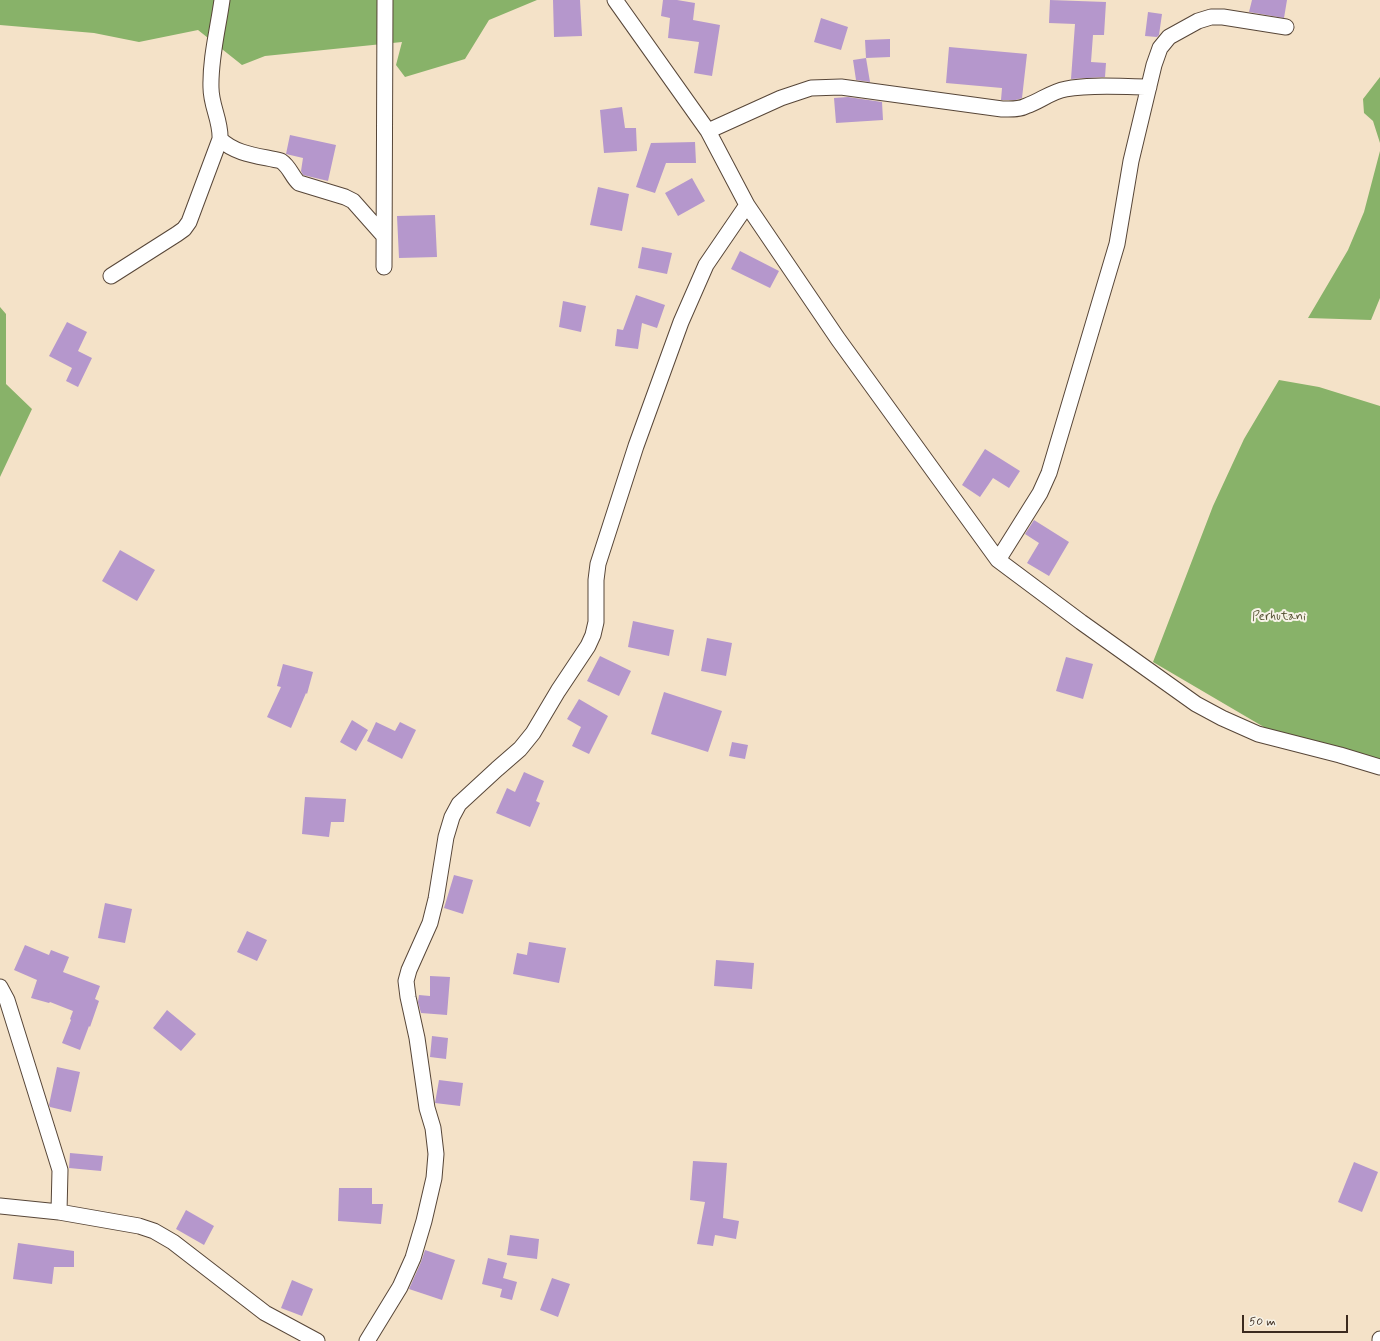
<!DOCTYPE html>
<html>
<head>
<meta charset="utf-8">
<style>
  body { margin:0 }
  #map { position:relative; width:1380px; height:1341px; overflow:hidden; background:#f4e2c8; font-family:Mynerve,sans-serif }
  canvas { display:block }
  .scale { position:absolute; left:1242px; top:1315px; width:106px; height:18px; box-sizing:border-box; border:2px solid #3b2a1e; border-top:0; padding-left:5px; font-size:12px; line-height:14px; white-space:nowrap; color:#3b2a1e; -webkit-text-stroke:3px #f7f3e8; paint-order:stroke }
</style>
</head>
<body>
<div id="map">
<canvas width="1380" height="1341"></canvas>
<div class="scale">50 m</div>
</div>
<script>
const ctx = document.querySelector('canvas').getContext('2d');
ctx.lineJoin = 'round';
function fillPath(path, color) { ctx.fillStyle = color; ctx.fill(path, 'evenodd'); }
function strokePath(path, color, width, dash) { ctx.strokeStyle = color; ctx.lineWidth = width; ctx.lineCap = dash ? 'butt' : 'round'; ctx.setLineDash(dash || []); ctx.stroke(path); }
function drawText(font, color, halo, rows, align = 'center') {
  ctx.font = font + ' Mynerve,sans-serif'; ctx.lineWidth = 4; ctx.setLineDash([]); ctx.textBaseline = 'middle'; ctx.strokeStyle = halo; ctx.fillStyle = color; for (const [text, x, y, turn = 0] of rows) {
    ctx.save(); ctx.translate(x, y); ctx.rotate((+turn || 0) * Math.PI / 180); ctx.textAlign = isNaN(turn) ? turn : align; if (halo) ctx.strokeText(text, 0, 0); ctx.fillText(text, 0, 0); ctx.restore();
  }
}
fillPath(new Path2D(`
  M0 0H537L489 20 465 59 405 77 396 65 402 42 265 56 242 65 198 30 139 42 94 33 0 25Z
  M1380 77V143L1373 121 1364 113 1363 99Z
  M1380 151V298L1371 320 1308 318 1348 250 1364 212Z
  M0 307 6 314V384L32 409 0 477Z
  M1279 380 1319 387 1380 406V765L1274 733 1153 662 1213 506 1244 439Z`), '#88b269');
fillPath(new Path2D(`
  M553 0H580L582 36 554 37Z
  M663 0H677L695 3 693 20 720 25 712 76 694 73 699 42 668 38 670 18 661 16Z
  M1050 0 1106 2 1104 35H1093L1091 62 1106 63 1105 77 1071 79 1075 24 1049 23Z
  M1252 0H1287L1284 18 1249 12Z
  M1148 12 1162 14 1159 35 1157 37 1145 36Z
  M821 18 848 27 841 50 814 42Z
  M890 39V57L866 58 865 40Z
  M949 47 1027 54 1022 98 1016 100H1001L1002 88 946 83Z
  M866 58 870 82 856 80 853 60Z
  M848 97 882 102 883 120 836 123 834 98Z
  M622 107 625 128H636L637 151 604 153 600 110Z
  M290 135 336 145 328 181 303 175 301 171 303 158 286 154Z
  M695 142 696 163H666L655 193 636 187 651 143Z
  M692 178 705 201 678 216 665 193Z
  M598 187 629 194 622 231 590 225Z
  M435 215 437 257 399 258 397 216Z
  M642 247 672 253 667 274 638 268Z
  M740 251 779 271 770 288 731 269Z
  M636 295 665 305 657 328 642 323 638 349 615 346 617 329 623 330Z
  M563 301 586 306 581 332 559 327Z
  M67 322 87 332 78 351 92 358 78 387 66 381 72 368 49 356Z
  M985 449 1020 471 1009 488 993 478 980 497 962 485Z
  M1034 520 1069 542 1049 576 1027 563 1039 543 1025 534Z
  M120 550 155 570 137 601 102 581Z
  M633 621 674 630 669 656 628 647Z
  M707 638 732 643 726 676 701 671Z
  M600 656 631 671 619 696 587 681Z
  M1066 657 1093 664 1083 699 1056 691Z
  M283 664 313 672 307 694 306 693 291 728 267 717 281 687 277 686Z
  M664 692 722 711 708 752 651 734Z
  M579 699 608 716 589 754 572 746 581 727 567 719Z
  M352 720 368 730 356 751 340 742Z
  M376 722 395 731 400 722 416 730 402 759 367 741Z
  M732 742 748 745 745 759 729 756Z
  M524 772 544 781 536 801 540 803 530 827 496 813 507 788 515 792Z
  M305 797 346 799 344 822H331L329 837 302 834Z
  M454 875 473 880 463 914 444 908Z
  M105 903 132 909 125 943 98 938Z
  M247 931 267 940 257 961 237 952Z
  M529 942 566 948 559 983 513 974 517 953 527 955Z
  M25 945 49 955 51 950 69 957 63 972 100 986 95 999 99 1001 90 1027 89 1026 80 1050 62 1043 71 1020 70 1019 73 1011 50 1002 49 1003 31 998 37 980 14 970Z
  M716 960 754 963 752 989 714 986Z
  M430 976 450 977 447 1015 421 1013 418 1002 419 995 430 996Z
  M167 1010 196 1034 181 1051 153 1028Z
  M432 1036 448 1038 446 1059 430 1057Z
  M57 1067 80 1072 71 1112 50 1107 49 1105Z
  M439 1080 463 1083 460 1106 435 1103Z
  M70 1153 103 1156 101 1171 69 1168Z
  M693 1161 727 1163 723 1218 739 1221 736 1239 715 1235 713 1246 697 1244 705 1202 690 1200Z
  M1354 1162 1378 1172 1362 1212 1338 1202Z
  M339 1188H372V1204H383L381 1224 338 1221Z
  M186 1210 214 1226 204 1245 176 1229Z
  M510 1235 539 1239 537 1259 507 1255Z
  M18 1243 74 1251V1267H54L52 1284 13 1279Z
  M425 1250 455 1260 442 1300 409 1289 421 1262Z
  M488 1258 507 1263 503 1278 517 1282 512 1300 500 1297 502 1289 482 1284Z
  M552 1278 570 1284 558 1317 540 1310Z
  M292 1280 313 1289 302 1316 281 1308Z`), '#b597cc');
const minor = new Path2D(`
  M615 0 708 131 747 205 838 339 998 560 1081 622 1196 704 1222 718 1258 734 1340 755 1380 767
  M708 131 781 98 811 88 841 87 1002 109C1010 109 1019 110 1026 106 1041 101 1050 92 1066 89 1090 84 1124 87 1149 87
  M220 139C236 155 261 156 281 161 290 167 292 177 299 183L345 197 353 201 384 236
  M384 267 385 0
  M111 276 177 234 184 229 189 222 220 139C221 121 211 106 211 88 210 59 218 29 222 0
  M998 560 1040 493 1049 473 1117 244 1131 161 1154 65 1160 48 1169 37 1198 21 1211 17H1223L1286 27
  M0 987 7 1000 60 1170 59 1212
  M0 1206 59 1212 139 1226 154 1231 173 1242 265 1313 317 1341
  M367 1341 400 1287 413 1258 424 1221 434 1178 436 1154 433 1128 427 1108 417 1038 408 997 406 981 409 970 430 923 436 899 446 837 452 817 459 804 497 769 520 749 533 733 558 691 588 646 593 635 596 622V580L598 564 636 446 681 322 706 265 747 205
  M1380 1341V1339`);
strokePath(minor, '#574638', 17);
strokePath(minor, '#fff', 15);
drawText('13px', '#575435', '#f7f3e8', [
  ["Perhutani",1279,617]
]);
</script>
</body>
</html>
